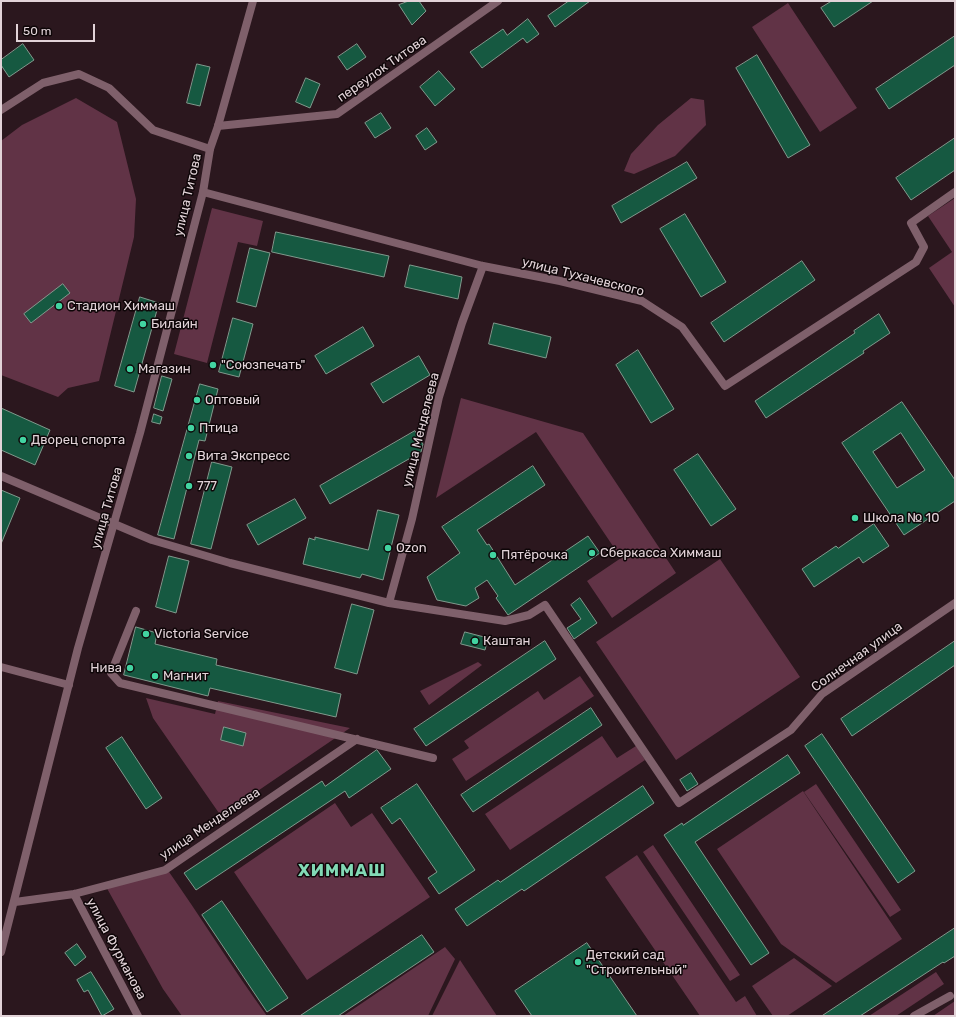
<!DOCTYPE html>
<html>
<head>
<meta charset="utf-8">
<style>
  body { margin:0 }
  #map { position:relative; width:956px; height:1017px; overflow:hidden; background:#2b171e; font-family:Rubik,sans-serif }
  canvas { display:block }
  .frame { position:absolute; inset:0; border:2px solid #e2d3d8; pointer-events:none }
  .scale { position:absolute; left:16px; top:24px; width:79px; height:18px; box-sizing:border-box; border:2px solid #e2d3d8; border-top:0; padding-left:5px; font-size:12px; line-height:14px; white-space:nowrap; color:#e2d3d8; -webkit-text-stroke:3px #0e0608; paint-order:stroke }
</style>
</head>
<body>
<div id="map">
<canvas width="956" height="1017"></canvas>
<div class="frame"></div>
<div class="scale">50 m</div>
</div>
<script>
const ctx = document.querySelector('canvas').getContext('2d');
ctx.lineJoin = 'round';
function fillPath(path, color) { ctx.fillStyle = color; ctx.fill(path, 'evenodd'); }
function strokePath(path, color, width, dash) { ctx.strokeStyle = color; ctx.lineWidth = width; ctx.lineCap = dash ? 'butt' : 'round'; ctx.setLineDash(dash || []); ctx.stroke(path); }
function drawText(font, color, halo, rows, align = 'center') {
  ctx.font = font + ' Rubik,sans-serif'; ctx.lineWidth = 3; ctx.setLineDash([]); ctx.textBaseline = 'middle'; ctx.strokeStyle = halo; ctx.fillStyle = color; for (const [text, x, y, turn = 0] of rows) {
    ctx.save(); ctx.translate(x, y); ctx.rotate((+turn || 0) * Math.PI / 180); ctx.textAlign = isNaN(turn) ? turn : align; if (halo) ctx.strokeText(text, 0, 0); ctx.fillText(text, 0, 0); ctx.restore();
  }
}
fillPath(new Path2D(`
  M788 3 857 108 820 132 752 27Z
  M76 98 117 122 136 199 134 237 99 381 68 388 58 397 1 375V141L22 125Z
  M691 98 704 100 706 125 675 156 634 174 624 171 631 154 658 125Z
  M955 198V307L929 268 952 252 928 216Z
  M212 208 263 221 257 246 238 242 207 363 174 354Z
  M461 398 583 433 676 573 612 618 587 581 621 558 536 432 436 498Z
  M720 559 800 677 676 760 596 642Z
  M478 662 482 665 429 705 420 691Z
  M580 676 594 696 466 781 452 759 469 748 464 741 538 691 544 700Z
  M146 698 215 714 218 701 350 728 221 816 153 718Z
  M602 736 617 758 636 746 645 760 510 850 485 814Z
  M816 784 901 910 890 917 804 792Z
  M803 791 902 939 836 983 781 944 717 849Z
  M335 803 351 827 372 813 430 897 307 980 234 872Z
  M653 845 740 975 730 981 643 852Z
  M637 855 736 1002 745 996 757 1016H700L605 877Z
  M167 869C201 917 232 968 267 1016H182L163 989 104 883Z
  M445 947 455 959 428 1016H343Z
  M794 958 832 986 787 1016H773L752 986Z
  M460 960 497 1016H432Z
  M936 972 944 984 896 1016H869Z
  M955 1001V1016H933Z`), '#613346');
const building = new Path2D(`
  M409 1H419L426 11 412 25 399 5Z
  M569 1H590L555 27 548 16Z
  M832 1H873L834 27 821 8Z
  M528 19 539 34 527 43 523 38 482 68 470 52 503 29 507 35Z
  M955 36V65L889 109 876 89Z
  M23 44 34 60 9 77 1 65V60Z
  M357 44 366 57 347 70 338 57Z
  M757 55 810 145 788 158 736 68Z
  M197 64 210 67 200 106 187 103Z
  M439 71 455 89 435 106 420 87Z
  M306 78 320 84 310 108 296 102Z
  M381 113 391 128 375 138 365 123Z
  M427 128 437 142 425 150 416 136Z
  M955 138V170L911 200 896 178Z
  M687 162 697 178 621 223 612 206Z
  M685 214 726 282 701 297 660 229Z
  M276 232 389 256 384 277 272 252Z
  M250 248 270 253 256 307 237 302Z
  M802 261 815 280 724 342 711 323Z
  M410 265 462 277 458 299 405 287Z
  M63 284 70 293 31 323 24 314Z
  M140 297 159 303 134 392 115 386Z
  M879 314 890 333 863 351 864 353 766 418 755 401 855 333 854 331Z
  M233 318 253 324 239 377 219 372Z
  M494 323 551 337 546 358 489 344Z
  M363 327 374 346 326 374 315 356Z
  M638 350 674 409 651 423 616 365Z
  M419 356 430 375 383 403 371 384Z
  M162 376 172 379 163 411 154 408Z
  M200 384 218 389 205 441 199 440 174 539 158 535Z
  M902 402 955 480V501L904 535 842 443ZM901 433 925 470 897 488 873 452Z
  M1 408 50 430 35 465 1 450Z
  M154 414 162 417 160 424 152 422Z
  M415 431 423 444 421 452 330 504 320 486Z
  M698 454 736 509 711 526 674 470Z
  M212 462 232 467 211 549 191 544Z
  M533 466 545 485 477 530 487 545 489 544 515 585 588 536 600 553 508 615 496 598 498 596 487 580 475 588 479 598 466 606 437 600 427 577 460 553 442 527Z
  M1 490 20 498 1 544Z
  M295 499 306 518 258 545 247 525Z
  M378 510 399 515 383 580 362 574 360 578 303 564 309 538 315 540V537L368 550Z
  M874 524 889 546 863 563 859 557 814 587 802 569 836 546 838 548Z
  M169 556 189 561 176 613 156 607Z
  M580 598 597 623 574 639 567 628 581 619 571 605Z
  M352 604 374 610 357 674 335 668Z
  M136 627 157 633 155 644 217 659 216 665 341 694 336 717 210 688 208 696 124 675Z
  M465 632 488 638 485 650 461 644Z
  M545 641 556 659 426 746 414 729Z
  M955 641V665L852 736 841 719Z
  M591 708 602 725 473 812 461 795Z
  M224 727 246 733 243 746 221 740Z
  M822 734 915 871 898 883 805 746Z
  M122 737 162 798 146 809 106 748Z
  M377 750 391 769 349 798 345 791 196 890 184 873 322 781 325 786Z
  M788 755 800 773 695 842 769 953 751 965 664 835 682 823 683 825Z
  M691 773 698 784 687 791 680 780Z
  M417 784 475 870 439 894 428 878 437 872 400 818 392 824 381 808Z
  M643 786 654 803 524 891 522 889 467 926 455 909 498 880 500 882Z
  M222 901 288 998 267 1012 202 915Z
  M955 928V956L944 963 943 962 860 1016H822Z
  M422 935 434 952 338 1016H300Z
  M587 943 637 1016H532L515 991Z
  M77 944 86 957 75 966 65 953Z
  M91 972 114 1009 102 1016 88 990 84 992 77 980Z`);
fillPath(building, '#165941');
strokePath(building, '#809a8d', 1);
strokePath(new Path2D(`
  M1 110 43 83 79 74 109 88 153 130 210 149
  M218 126 337 114 498 1
  M203 192 483 266 560 281 642 301 682 327 725 386 916 262 924 247 911 223 955 192
  M1 476 152 540 230 563 389 603 505 621 529 615 545 605 679 803 791 730 822 694 955 603
  M389 603 412 519 439 397 462 323 483 266
  M136 611 111 673 120 683 433 758
  M1 667 69 685
  M74 894 138 1016
  M15 902 74 894 165 870 357 739
  M914 1016 950 996`), '#7f606b', 8);
strokePath(new Path2D(`
  M1 952 78 648 140 433 203 192 210 149 218 126 253 1`), '#7f606b', 8);
for (const [x, y, r, color] of [
  [59,306,4,"#42d4a1"],
  [143,324,4,"#42d4a1"],
  [213,365,4,"#42d4a1"],
  [130,369,4,"#42d4a1"],
  [197,400,4,"#42d4a1"],
  [191,428,4,"#42d4a1"],
  [23,440,4,"#42d4a1"],
  [189,456,4,"#42d4a1"],
  [189,486,4,"#42d4a1"],
  [855,518,4,"#42d4a1"],
  [388,548,4,"#42d4a1"],
  [592,553,4,"#42d4a1"],
  [493,555,4,"#42d4a1"],
  [146,634,4,"#42d4a1"],
  [475,641,4,"#42d4a1"],
  [130,668,4,"#42d4a1"],
  [155,676,4,"#42d4a1"],
  [578,962,4,"#42d4a1"]
]) { const dot = new Path2D(); dot.arc(x, y, r, 0, 2 * Math.PI); ctx.fillStyle = color; ctx.fill(dot); strokePath(dot, '#0e0608', 1.5); }
drawText('13px', '#e2d3d8', '#0e0608', [
  ["переулок Титова",382,69,-35],
  ["улица Титова",188,195,-77],
  ["улица Тухачевского",583,277,14],
  ["улица Менделеева",421,430,-76],
  ["улица Титова",107,508,-74],
  ["Солнечная улица",857,657,-36],
  ["улица Менделеева",210,824,-34],
  ["улица Фурманова",116,949,62]
]);
drawText('13px', '#e2d3d8', '#0e0608', [
  ["Стадион Химмаш",67,306],
  ["Билайн",151,324],
  ["\"Союзпечать\"",221,365],
  ["Магазин",138,369],
  ["Оптовый",205,400],
  ["Птица",199,428],
  ["Дворец спорта",31,440],
  ["Вита Экспресс",197,456],
  ["777",197,486],
  ["Школа № 10",863,518],
  ["Ozon",396,548],
  ["Сберкасса Химмаш",600,553],
  ["Пятёрочка",501,555],
  ["Victoria Service",154,634],
  ["Каштан",483,641],
  ["Нива",122,668,"right"],
  ["Магнит",163,676],
  ["Детский сад",586,955],
  ["\"Строительный\"",586,970]
], 'left');
ctx.letterSpacing = '1px';
drawText('bold 17px', '#82d9b5', '#0e0608', [
  ["ХИММАШ",342,871]
]);
ctx.letterSpacing = '0px';
</script>
</body>
</html>
